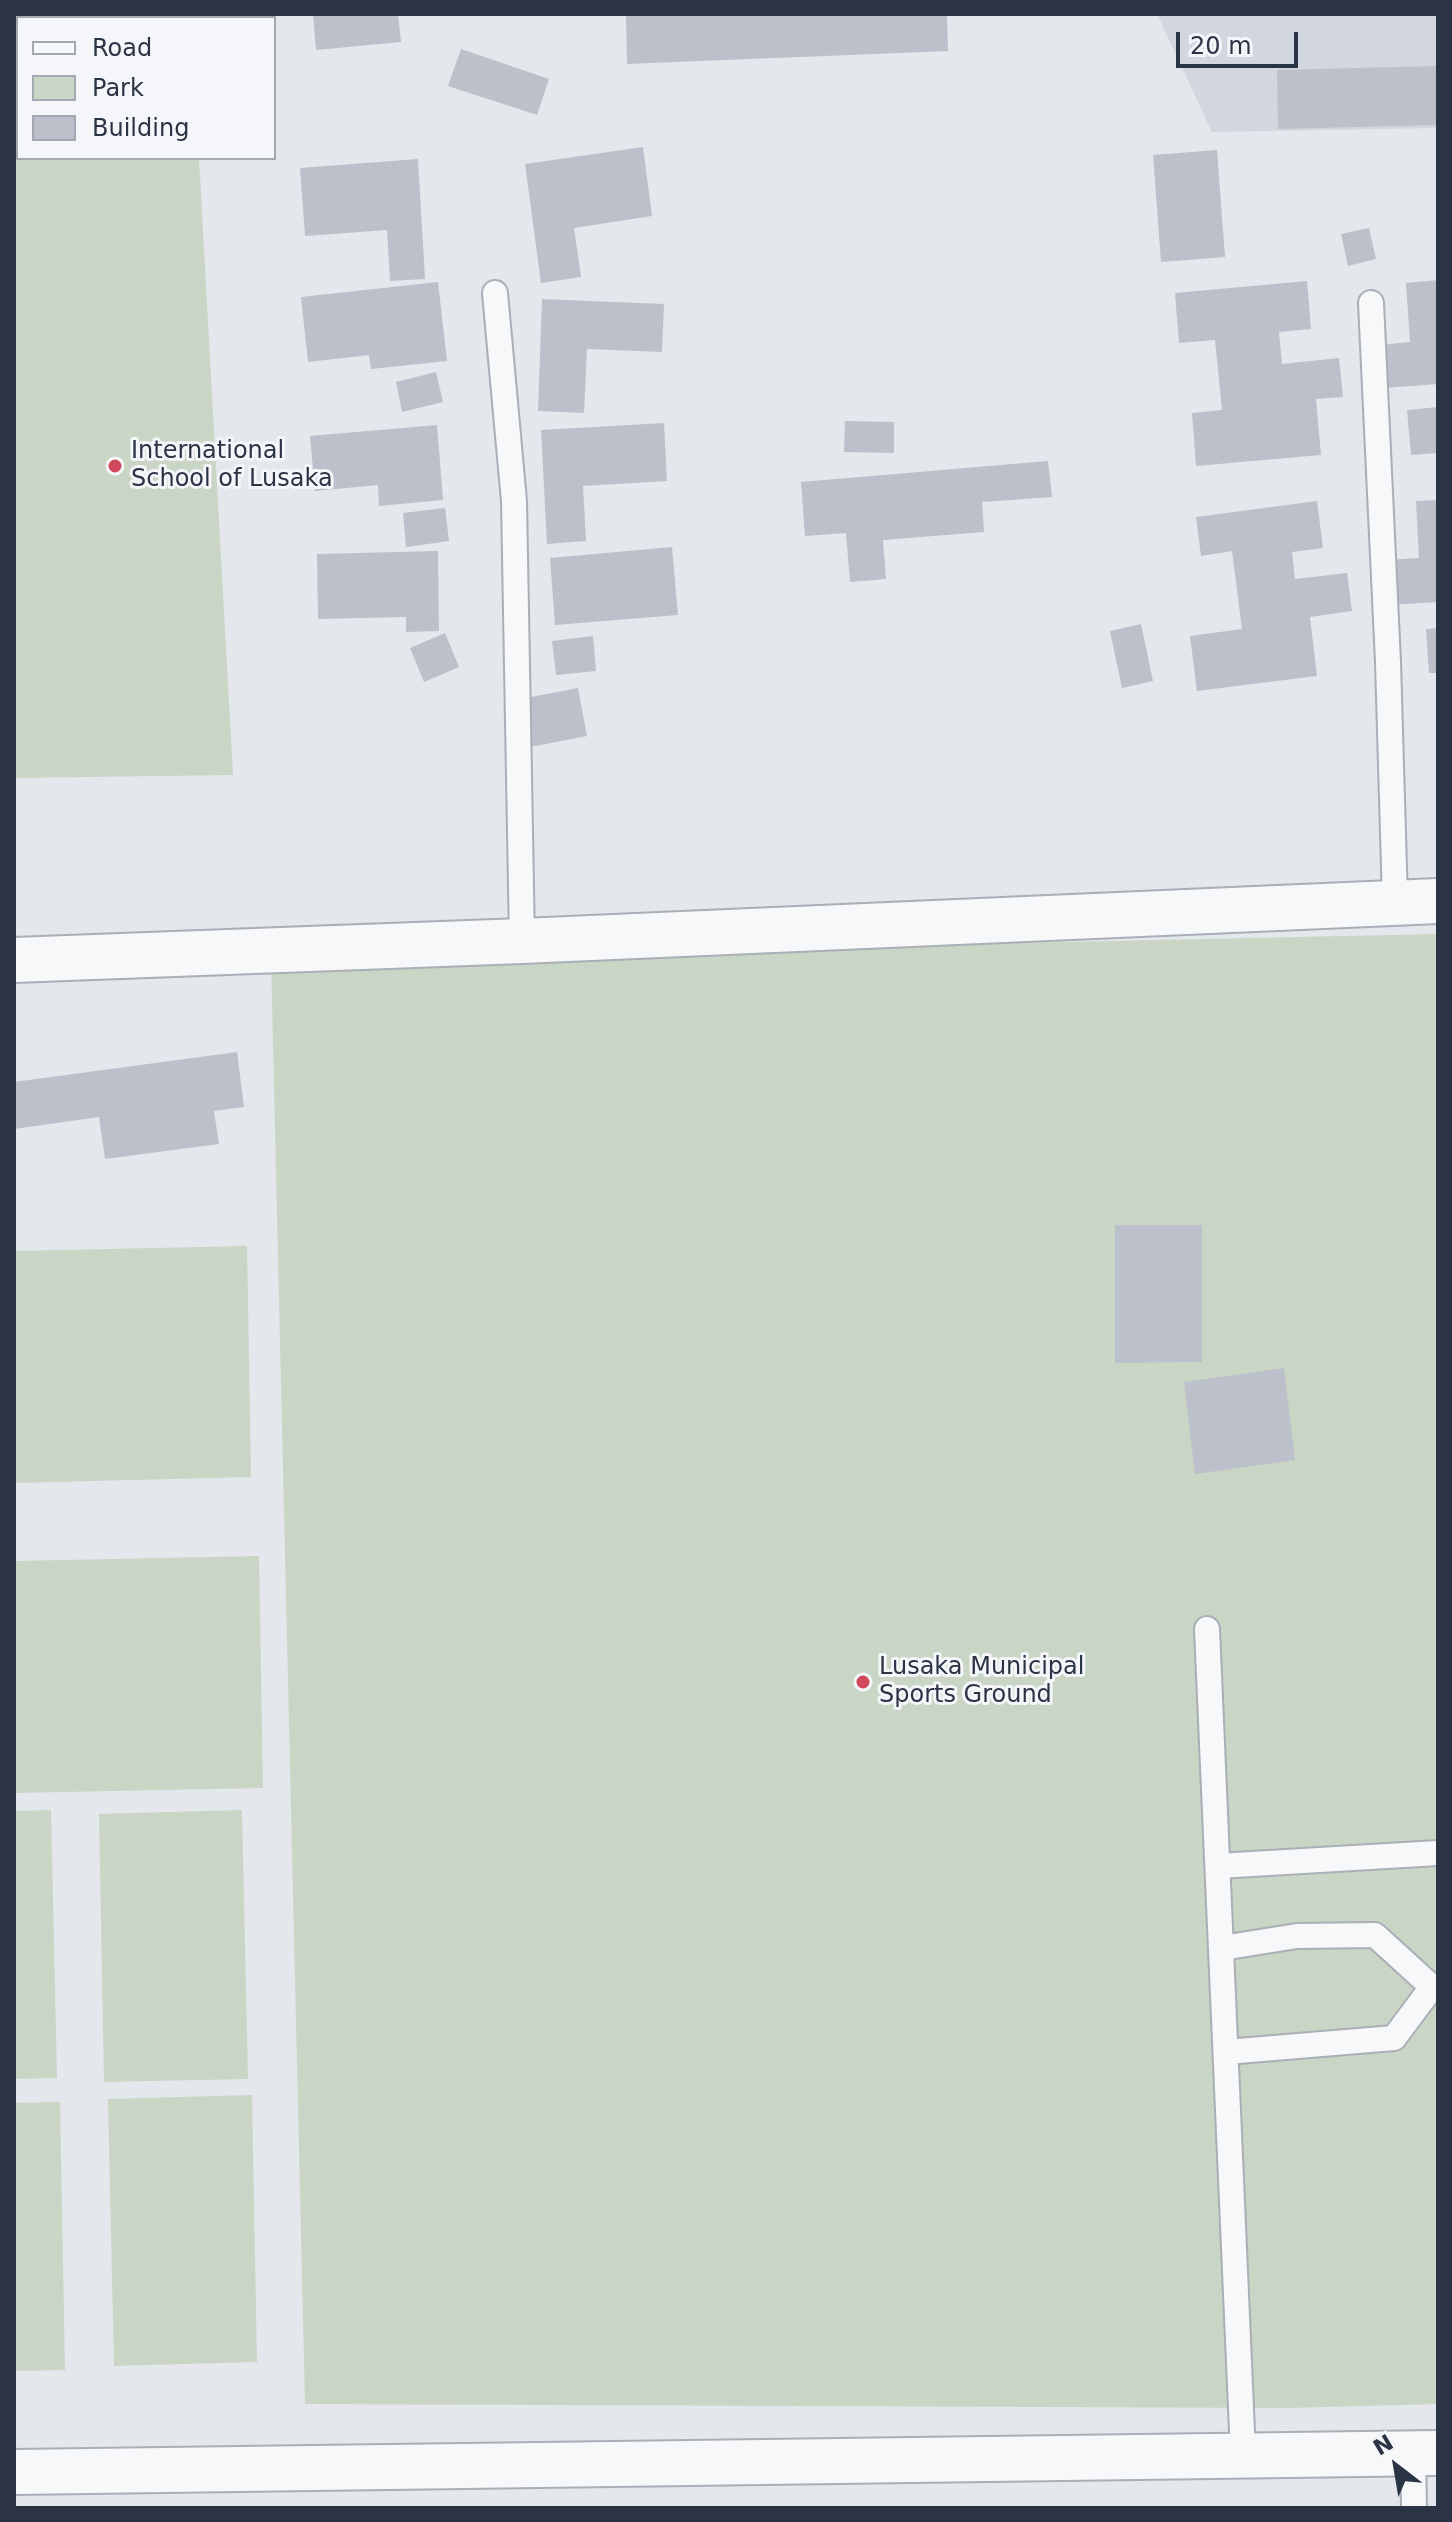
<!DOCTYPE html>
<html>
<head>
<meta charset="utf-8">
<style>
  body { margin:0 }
  #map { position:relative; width:1452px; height:2522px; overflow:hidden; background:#e4e7ec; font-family:"DejaVu Sans",sans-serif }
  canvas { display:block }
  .frame { position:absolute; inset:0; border:16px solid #2b3445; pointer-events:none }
  .legend { position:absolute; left:16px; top:16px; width:260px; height:144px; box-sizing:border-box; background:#f4f6f9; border:2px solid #a4a8b1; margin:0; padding:10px 14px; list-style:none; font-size:24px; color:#2b3445 }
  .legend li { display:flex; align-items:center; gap:16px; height:40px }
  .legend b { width:40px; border:2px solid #a4a8b1 }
  .north { position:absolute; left:1356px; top:2426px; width:80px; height:80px; -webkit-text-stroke:6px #f4f6f9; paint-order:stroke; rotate:329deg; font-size:22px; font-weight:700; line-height:32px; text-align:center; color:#2b3445 }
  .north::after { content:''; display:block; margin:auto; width:28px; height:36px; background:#2b3445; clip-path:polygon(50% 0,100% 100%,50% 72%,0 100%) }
  .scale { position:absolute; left:1176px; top:32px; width:122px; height:36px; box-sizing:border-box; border:4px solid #2b3445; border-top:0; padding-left:10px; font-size:24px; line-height:28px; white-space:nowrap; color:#2b3445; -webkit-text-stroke:6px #f4f6f9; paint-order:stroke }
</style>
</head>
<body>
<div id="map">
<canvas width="1452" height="2522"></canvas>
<div class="frame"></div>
<ul class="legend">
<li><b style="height:10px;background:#f7f8fa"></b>Road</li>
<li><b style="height:22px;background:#c9d6c5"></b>Park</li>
<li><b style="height:22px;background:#bbc0ca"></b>Building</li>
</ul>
<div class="north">N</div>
<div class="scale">20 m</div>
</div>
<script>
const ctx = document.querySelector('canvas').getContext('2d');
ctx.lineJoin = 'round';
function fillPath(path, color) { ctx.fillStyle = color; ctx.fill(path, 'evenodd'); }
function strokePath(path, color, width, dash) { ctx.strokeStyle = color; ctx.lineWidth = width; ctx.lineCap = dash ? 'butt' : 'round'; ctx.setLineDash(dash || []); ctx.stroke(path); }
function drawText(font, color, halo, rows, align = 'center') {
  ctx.font = font + ' "DejaVu Sans",sans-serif'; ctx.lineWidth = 6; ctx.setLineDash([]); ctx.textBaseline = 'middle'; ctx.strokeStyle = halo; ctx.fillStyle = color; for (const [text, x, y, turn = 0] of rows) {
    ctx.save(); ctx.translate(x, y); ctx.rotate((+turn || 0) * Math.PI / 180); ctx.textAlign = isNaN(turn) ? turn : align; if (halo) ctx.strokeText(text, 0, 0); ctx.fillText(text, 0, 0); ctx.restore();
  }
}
fillPath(new Path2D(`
  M1157 14H1438V128L1212 132Z`), '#d2d6de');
fillPath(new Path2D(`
  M14 14H191L192 18H18V158H199L233 775 14 778Z
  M1438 934V2404L1288 2408 305 2404 271 959Z
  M247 1246 251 1477 14 1483V1251Z
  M259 1556 263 1788 14 1793V1561Z
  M51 1810 57 2078 14 2079V1811Z
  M242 1810 248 2079 104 2082 99 1814Z
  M252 2095 257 2362 114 2366 108 2099Z
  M60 2102 65 2370 14 2371V2103Z`), '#c9d6c5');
fillPath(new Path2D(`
  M313 14H398L401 42 316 50Z
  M626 14H947L948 51 627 64Z
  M461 49 549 79 537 115 448 86Z
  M1438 66V125L1278 129 1277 70Z
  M643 147 652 216 574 228 581 277 541 283 525 164Z
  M1217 150 1225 257 1161 262 1153 155Z
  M418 159 425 279 390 281 387 230 305 236 300 168Z
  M1369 228 1376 259 1348 266 1341 234Z
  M1438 280V384L1384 388 1380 345 1410 342 1406 283Z
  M1307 281 1311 329 1279 332 1282 364 1339 358 1343 397 1316 399 1321 455 1196 466 1192 413 1222 410 1215 340 1179 343 1175 293Z
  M438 282 447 361 371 369 369 355 308 362 301 297Z
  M542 299 664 304 662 352 587 349 584 413 538 411Z
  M436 372 443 402 402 412 396 382Z
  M1438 407V453L1411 455 1407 410Z
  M845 421 894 422V453L844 452Z
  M664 423 667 481 583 486 586 541 547 544 541 430Z
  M437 425 443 500 379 506 378 485 315 491 310 436Z
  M1048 461 1052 497 982 502 984 532 883 540 886 579 850 582 846 533 805 536 801 482Z
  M1438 500V602L1390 605 1387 560 1419 558 1416 501Z
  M1317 501 1323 548 1292 552 1295 579 1347 573 1352 611 1310 617 1317 676 1197 691 1190 636 1242 629 1232 551 1201 556 1196 517Z
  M445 508 449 541 406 547 403 513Z
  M672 547 678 615 555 625 550 558Z
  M438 551 439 631 406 632V617L318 619 317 554Z
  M1141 624 1153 681 1122 688 1110 631Z
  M1438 628V673H1429L1426 629Z
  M445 633 459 667 424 682 410 648Z
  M593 636 596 671 556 675 552 641Z
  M578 688 587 736 530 747 521 699Z
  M237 1052 244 1107 214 1111 219 1144 105 1159 99 1117 14 1129V1082Z
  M1115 1225H1202V1362L1115 1363Z
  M1284 1368 1295 1460 1195 1474 1184 1382Z`), '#bbc0ca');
const lane = new Path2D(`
  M495 293 514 501 522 941
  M1371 303 1388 662 1395 902
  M1207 1629 1243 2454
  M1218 1866 1438 1853
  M1222 1948 1297 1936 1375 1935 1432 1987 1394 2038 1226 2052
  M1413 2453 1414 2508`);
const street = new Path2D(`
  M14 960 522 941 1438 901
  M14 2472 1438 2453`);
strokePath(lane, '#a9aeb7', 28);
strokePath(street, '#a9aeb7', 48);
strokePath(lane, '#f7f8fa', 24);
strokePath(street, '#f7f8fa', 44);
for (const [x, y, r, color] of [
  [115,466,8,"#d1495b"],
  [863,1682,8,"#d1495b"]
]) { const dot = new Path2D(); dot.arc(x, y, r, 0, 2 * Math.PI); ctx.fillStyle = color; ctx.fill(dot); strokePath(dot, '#f4f6f9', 3); }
drawText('24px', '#2b3445', '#f4f6f9', [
  ["International",131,452],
  ["School of Lusaka",131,480],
  ["Lusaka Municipal",879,1668],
  ["Sports Ground",879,1696]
], 'left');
</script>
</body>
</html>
